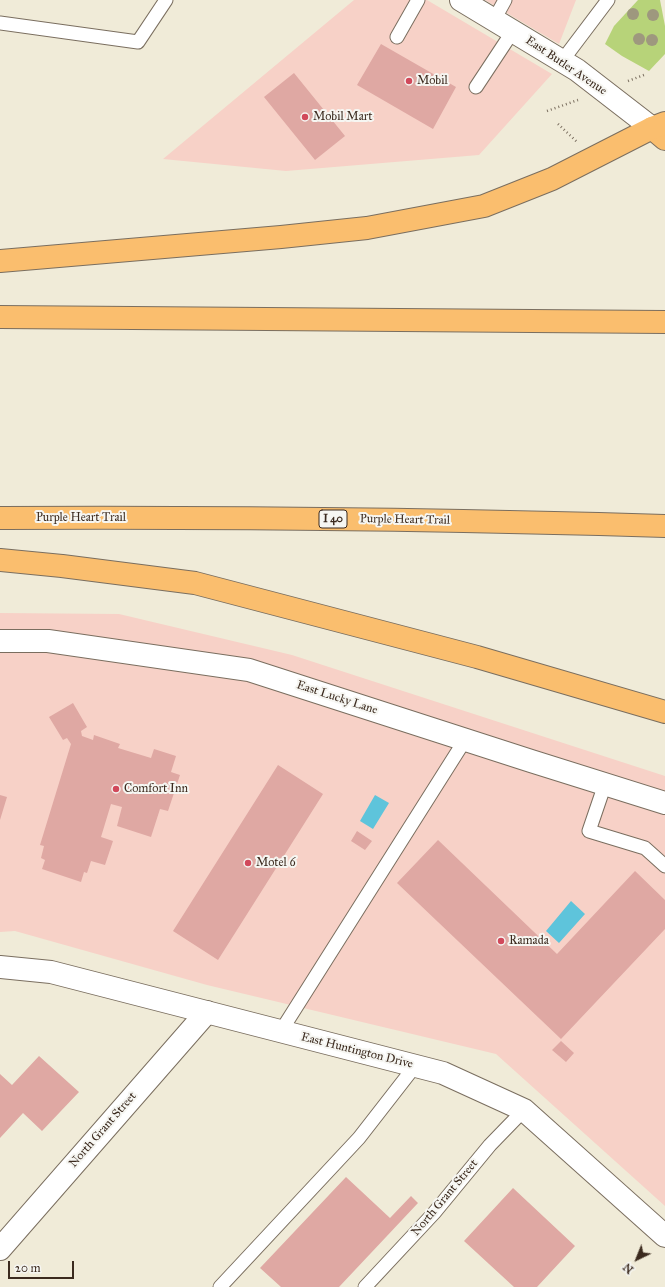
<!DOCTYPE html>
<html>
<head>
<meta charset="utf-8">
<style>
  body { margin:0 }
  #map { position:relative; width:665px; height:1287px; overflow:hidden; background:#f0ebd8; font-family:"IM FELL Great Primer",serif }
  canvas { display:block }
  .north { position:absolute; left:617px; top:1239px; width:40px; height:40px; -webkit-text-stroke:3px #f6f6f2; paint-order:stroke; rotate:223deg; font-size:11px; font-weight:700; line-height:16px; text-align:center; color:#3b2a1e }
  .north::after { content:''; display:block; margin:auto; width:14px; height:18px; background:#3b2a1e; clip-path:polygon(50% 0,100% 100%,50% 72%,0 100%) }
  .scale { position:absolute; left:8px; top:1261px; width:66px; height:18px; box-sizing:border-box; border:2px solid #3b2a1e; border-top:0; padding-left:5px; font-size:12px; line-height:14px; white-space:nowrap; color:#3b2a1e; -webkit-text-stroke:3px #f6f6f2; paint-order:stroke }
</style>
</head>
<body>
<div id="map">
<canvas width="665" height="1287"></canvas>
<div class="north">N</div>
<div class="scale">20 m</div>
</div>
<script>
const ctx = document.querySelector('canvas').getContext('2d');
ctx.lineJoin = 'round';
function fillPath(path, color) { ctx.fillStyle = color; ctx.fill(path, 'evenodd'); }
function strokePath(path, color, width, dash) { ctx.strokeStyle = color; ctx.lineWidth = width; ctx.lineCap = dash ? 'butt' : 'round'; ctx.setLineDash(dash || []); ctx.stroke(path); }
function drawText(font, color, halo, rows, align = 'center') {
  ctx.font = font + ' "IM FELL Great Primer",serif'; ctx.lineWidth = 4; ctx.setLineDash([]); ctx.textBaseline = 'middle'; ctx.strokeStyle = halo; ctx.fillStyle = color; for (const [text, x, y, turn = 0] of rows) {
    ctx.save(); ctx.translate(x, y); ctx.rotate((+turn || 0) * Math.PI / 180); ctx.textAlign = isNaN(turn) ? turn : align; if (halo) ctx.strokeText(text, 0, 0); ctx.fillText(text, 0, 0); ctx.restore();
  }
}
fillPath(new Path2D(`
  M354 0H427L552 74 479 155 286 171 163 159Z
  M485 0H576L559 44Z
  M0 613 119 614 292 655 665 776V1206L496 1054 207 985 15 931 0 932Z`), '#f7d1c7');
fillPath(new Path2D(`
  M638 0H660L665 26V54L649 71 622 56 605 44 614 26Z`), '#b7d379');
fillPath(new Path2D(`
  M375 795 389 803 373 829 360 821Z
  M571 901 585 914 559 943 546 931Z`), '#5ec4db');
fillPath(new Path2D(`
  M381 44 456 87 433 129 357 85Z
  M294 73 345 136 315 160 264 97Z
  M73 703 87 727 81 731 82 736 93 740 94 735 120 744 118 748 151 758 154 749 176 756 171 772 180 775 168 811 160 809 151 837 117 826 122 807 111 804 101 837 113 841 105 865 91 861 87 873 84 872 81 882 42 869 45 860 41 858 44 846 40 845 71 744 67 738 63 740 49 717Z
  M278 765 323 794 218 960 173 931Z
  M0 795 7 797 0 820Z
  M357 831 372 841 365 850 351 841Z
  M438 840 557 954 635 871 665 900V929L561 1039 397 883Z
  M561 1041 574 1053 566 1062 552 1050Z
  M39 1056 79 1092 42 1131 23 1113 0 1138V1074L12 1085Z
  M346 1177 390 1218 411 1196 418 1203 339 1287H281L260 1268Z
  M513 1188 575 1246 537 1287H514L464 1241Z`), '#dfa8a3');
const service = new Path2D(`
  M494 20 505 0
  M0 23 138 42 166 0
  M397 37 418 0
  M562 61 608 0
  M476 87 513 31
  M605 784 589 831 645 848 665 866
  M281 1031 465 740
  M220 1287 359 1138 415 1066
  M365 1287 434 1213 490 1145 524 1110`);
const minor = new Path2D(`
  M0 1249 207 1012`);
const tertiary = new Path2D(`
  M461 0 577 70 652 128
  M0 641H48L249 670 531 761 665 803
  M0 967 51 972 443 1073 524 1110 665 1236`);
const primary = new Path2D(`
  M652 128 665 139`);
const motorway = new Path2D(`
  M0 261 281 237 367 228 484 206 552 179 652 128 665 123
  M0 317 665 322
  M0 518C222 517 443 519 665 526
  M0 560 62 566 195 583 477 657 665 712`);
strokePath(service, '#7a6e5f', 15);
strokePath(minor, '#7a6e5f', 24);
strokePath(tertiary, '#7a6e5f', 24);
strokePath(primary, '#7a6e5f', 24);
strokePath(motorway, '#7a6e5f', 24);
strokePath(new Path2D(`
  M628 81 644 75
  M547 111 578 100
  M558 124 577 142`), '#7a6e5f', 2.5, [1, 3]);
strokePath(service, '#fff', 13);
strokePath(minor, '#fff', 22);
strokePath(tertiary, '#fff', 22);
strokePath(primary, '#fabe6e', 22);
strokePath(motorway, '#fabe6e', 22);
ctx.fillStyle = '#9e987e';
for (const [x, y] of [
  [633,14],
  [653,15],
  [639,39],
  [652,40]
]) { ctx.beginPath(); ctx.arc(x, y, 6, 0, 2 * Math.PI); ctx.fill(); }
for (const [x, y, r, color] of [
  [409,81,4,"#d1495b"],
  [305,117,4,"#d1495b"],
  [116,789,4,"#d1495b"],
  [248,863,4,"#d1495b"],
  [501,941,4,"#d1495b"]
]) { const dot = new Path2D(); dot.arc(x, y, r, 0, 2 * Math.PI); ctx.fillStyle = color; ctx.fill(dot); strokePath(dot, '#f6f6f2', 1.5); }
for (const [x, y, w] of [
  [333,519,28]
]) { const box = new Path2D(); box.roundRect(x - w / 2, y - 9, w, 18, 3); ctx.fillStyle = '#f6f6f2'; ctx.fill(box); strokePath(box, '#3b2a1e', 1); }
drawText('bold 11px', '#3b2a1e', null, [
  ["I 40",333,519]
]);
drawText('12px', '#3b2a1e', '#f6f6f2', [
  ["East Butler Avenue",566,66,34],
  ["Purple Heart Trail",81,518],
  ["Purple Heart Trail",405,520,1],
  ["East Lucky Lane",337,698,18],
  ["East Huntington Drive",357,1051,14],
  ["North Grant Street",103,1130,-49],
  ["North Grant Street",445,1198,-50]
]);
drawText('12px', '#3b2a1e', '#f6f6f2', [
  ["Mobil",417,81],
  ["Mobil Mart",313,117],
  ["Comfort Inn",124,789],
  ["Motel 6",256,863],
  ["Ramada",509,941]
], 'left');
</script>
</body>
</html>
